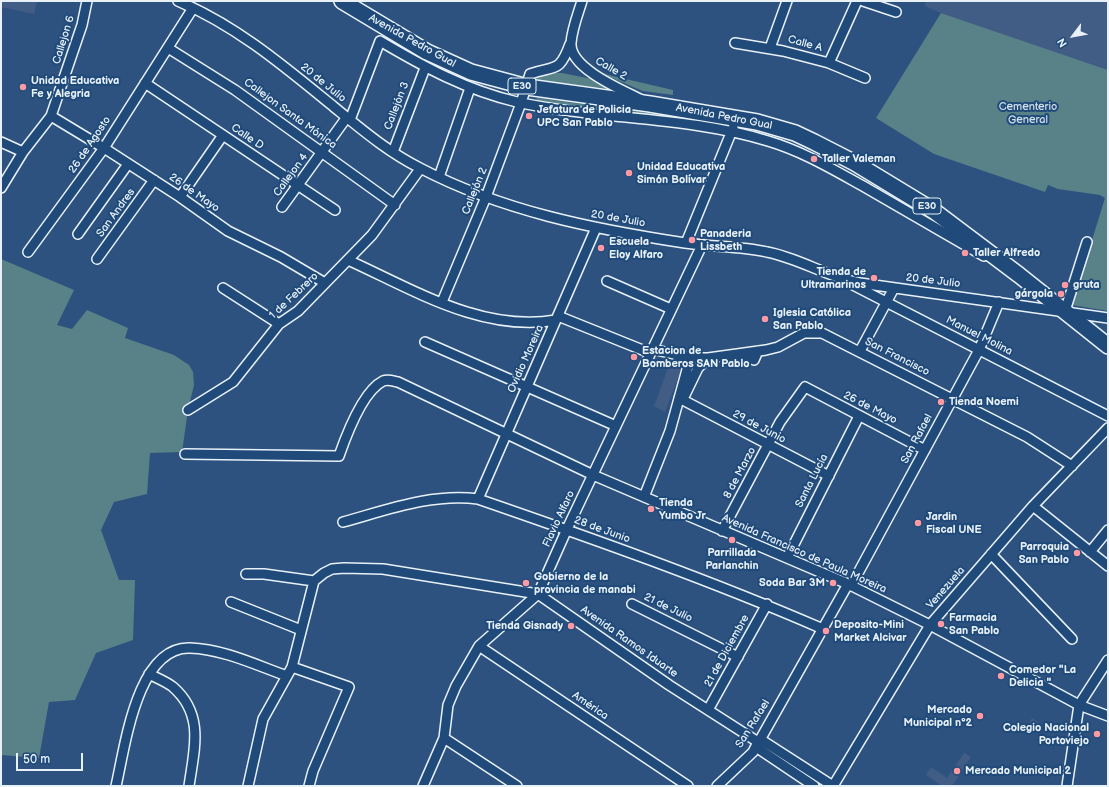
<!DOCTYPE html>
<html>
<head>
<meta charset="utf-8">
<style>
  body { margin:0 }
  #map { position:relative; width:1109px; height:787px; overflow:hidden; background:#2e527f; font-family:"Balsamiq Sans",sans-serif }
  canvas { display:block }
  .frame { position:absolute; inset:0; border:2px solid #e8f1f8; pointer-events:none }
  .north { position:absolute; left:1053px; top:16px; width:40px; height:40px; -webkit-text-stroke:3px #1f4a7a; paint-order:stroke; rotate:238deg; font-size:11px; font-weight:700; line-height:16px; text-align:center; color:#e8f1f8 }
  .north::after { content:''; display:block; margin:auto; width:14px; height:18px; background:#e8f1f8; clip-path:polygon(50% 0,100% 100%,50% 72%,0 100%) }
  .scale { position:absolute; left:16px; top:753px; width:67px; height:18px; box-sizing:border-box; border:2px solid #e8f1f8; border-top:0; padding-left:5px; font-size:12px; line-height:14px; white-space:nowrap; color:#e8f1f8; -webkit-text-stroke:3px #1f4a7a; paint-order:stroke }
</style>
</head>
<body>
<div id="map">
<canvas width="1109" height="787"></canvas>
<div class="frame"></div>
<div class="north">N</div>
<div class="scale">50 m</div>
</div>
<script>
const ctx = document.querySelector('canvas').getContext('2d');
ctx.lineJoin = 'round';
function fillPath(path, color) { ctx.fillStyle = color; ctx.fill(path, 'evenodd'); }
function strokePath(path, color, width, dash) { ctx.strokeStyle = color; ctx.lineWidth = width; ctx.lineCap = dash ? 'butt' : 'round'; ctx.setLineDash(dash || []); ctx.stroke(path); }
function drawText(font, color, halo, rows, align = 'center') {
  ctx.font = font + ' "Balsamiq Sans",sans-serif'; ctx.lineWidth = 4; ctx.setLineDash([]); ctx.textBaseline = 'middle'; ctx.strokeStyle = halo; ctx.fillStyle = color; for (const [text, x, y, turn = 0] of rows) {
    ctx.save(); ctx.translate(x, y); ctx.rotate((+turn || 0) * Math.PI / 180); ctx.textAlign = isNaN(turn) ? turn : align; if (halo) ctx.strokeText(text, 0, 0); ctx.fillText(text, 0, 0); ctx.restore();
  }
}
fillPath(new Path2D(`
  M1 1H37L34 14 1 7Z
  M926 1H1108V70L941 13 925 6Z
  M671 360 683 365 665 412 654 406Z
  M1032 718 1041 724 1036 731 1028 725Z
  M964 753 971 757 952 786H942L926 775 931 767 947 778Z`), '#415c85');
fillPath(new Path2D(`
  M941 13 1108 70V311L1072 305 1105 198 1100 195 1058 189 1048 185 1045 192 934 154 876 118Z
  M562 73 592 79 618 90 530 79C538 72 552 73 562 73Z
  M600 73 673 90V95L643 91Z
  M537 98 715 122V125L536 102Z
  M1 259 74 290 57 325 72 329 87 310 128 328 125 338 174 355 189 365 193 372 194 385 188 410 182 452 150 453 147 494 114 502 101 530 119 580H135L133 640 96 653 75 700 49 702 39 758 1 755Z`), '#588188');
const minor = new Path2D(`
  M178 1C237 26 285 67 334 107 361 129 388 152 420 168 502 211 593 229 685 243 712 247 740 246 767 252 799 258 827 277 860 283L1108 318
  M582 1C578 14 572 29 571 43 569 68 622 90 640 99
  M863 1 896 12
  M735 43 783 51 829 63 865 78
  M168 48 235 90 395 205
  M770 48 787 1
  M829 63 857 1
  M145 83 335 210
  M51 116 104 148 180 197 228 231 281 257 325 283
  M350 120 380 41C424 67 466 90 517 102 599 120 687 116 768 141 802 151 832 169 863 186 903 209 944 233 984 256
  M1 142 23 152
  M393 152 425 68
  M439 177 470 88
  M1 188 23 152 51 116 82 25 87 1
  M180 197 223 135
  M282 207 347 117
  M78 234 128 164
  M686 243 733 128
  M28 252 104 148 193 8
  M97 259 154 180
  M348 260C414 290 483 333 556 320
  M607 281 671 309
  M853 285 1108 416
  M223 288 279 324
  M442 302 486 197 521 103 530 74C555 65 559 74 570 44
  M1065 311 1087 242
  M558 316 650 353
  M425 342 616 426
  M652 349 692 358H708L766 350 778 347 804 333H822L1027 437 1072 466
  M860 351 894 288
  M730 356 746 360 748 357 754 360 758 351
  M679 398 829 476
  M683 399 698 368 708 358
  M188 410 233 382 279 324 298 311 372 235 420 169
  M185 454 339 456C346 436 363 391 383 381 388 379 393 381 398 382L593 475 848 584 930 625 1079 705 1108 716
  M644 497 670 431 688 366 685 361 678 358
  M478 499 596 228
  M1033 506 1108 566
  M343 522C387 510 432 493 478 499 594 539 710 580 823 629
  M722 531 780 422 805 387 925 450
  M1090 552 1108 530
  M991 554 1072 639
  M787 558 859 416
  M246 574H264L314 581
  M851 586 979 350 999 302
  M231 602 301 630
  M632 604 738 657
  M479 646 688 786
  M292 667 349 687 313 771 309 786
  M149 674C157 678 167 682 173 687 205 715 194 750 189 786
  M708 710 767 604
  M444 738 517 786
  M760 739 833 786 930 625 1033 506 1108 428
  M116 786C125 747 137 646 190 648 223 649 256 665 287 676
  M248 786 263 719 292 667 314 581 324 573 332 569 344 568 383 569 538 594 669 685 758 742 753 752 717 786
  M423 786 444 738 448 705 456 686 479 646 538 594 567 529 702 245
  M814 786 756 747 848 584
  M1067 786 1079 705 1108 660`);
const trunk = new Path2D(`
  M342 1 427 52 471 72 527 87 650 104 757 122 795 133 814 142 855 163 934 211 1019 275 1108 346`);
strokePath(minor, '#e8f1f8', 12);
strokePath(trunk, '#e8f1f8', 18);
strokePath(minor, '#1f4a7a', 9);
strokePath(trunk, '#1f4a7a', 15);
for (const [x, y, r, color] of [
  [23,87,4,"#ff9aa2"],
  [529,116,4,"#ff9aa2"],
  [814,159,4,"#ff9aa2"],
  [629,173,4,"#ff9aa2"],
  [692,240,4,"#ff9aa2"],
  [601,248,4,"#ff9aa2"],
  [965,253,4,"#ff9aa2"],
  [874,278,4,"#ff9aa2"],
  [1065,285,4,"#ff9aa2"],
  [1061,294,4,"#ff9aa2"],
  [765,319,4,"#ff9aa2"],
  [634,357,4,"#ff9aa2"],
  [941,402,4,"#ff9aa2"],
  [651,509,4,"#ff9aa2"],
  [918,523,4,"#ff9aa2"],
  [732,540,4,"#ff9aa2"],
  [1077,553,4,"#ff9aa2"],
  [526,583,4,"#ff9aa2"],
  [833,583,4,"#ff9aa2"],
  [941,624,4,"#ff9aa2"],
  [571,626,4,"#ff9aa2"],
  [826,631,4,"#ff9aa2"],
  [1001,676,4,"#ff9aa2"],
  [980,716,4,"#ff9aa2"],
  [1097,734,4,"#ff9aa2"],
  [957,771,4,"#ff9aa2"]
]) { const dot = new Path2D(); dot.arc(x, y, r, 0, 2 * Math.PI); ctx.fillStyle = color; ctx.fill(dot); strokePath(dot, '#1f4a7a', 1.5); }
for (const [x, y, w] of [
  [522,86,28],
  [927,206,28]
]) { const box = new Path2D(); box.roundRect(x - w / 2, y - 8, w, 16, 3); ctx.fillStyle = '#1f4a7a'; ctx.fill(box); strokePath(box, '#e8f1f8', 1); }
drawText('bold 10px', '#e8f1f8', null, [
  ["E30",522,86],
  ["E30",927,206]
]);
drawText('11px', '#e8f1f8', '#1f4a7a', [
  ["Callejon 6",64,40,-73],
  ["Avenida Pedro Gual",412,41,29],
  ["Calle A",805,44,15],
  ["Calle 2",611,69,30],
  ["20 de Julio",323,83,39],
  ["Callejón 3",397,106,-69],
  ["Callejon Santa Mónica",290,114,36],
  ["Avenida Pedro Gual",724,117,11],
  ["Calle D",247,137,34],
  ["26 de Agosto",90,145,-56],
  ["Callejon 4",291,175,-54],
  ["Callejón 2",475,191,-68],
  ["26 de Mayo",194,193,35],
  ["San Andres",116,213,-54],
  ["20 de Julio",618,219,10],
  ["20 de Julio",933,281,7],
  ["1 de Febrero",294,296,-43],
  ["Manuel Molina",979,336,27],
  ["San Francisco",897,357,27],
  ["Ovidio Moreira",526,359,-66],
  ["26 de Mayo",870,408,27],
  ["29 de Junio",759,427,28],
  ["San Rafael",917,439,-62],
  ["8 de Marzo",740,473,-62],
  ["Santa Lucía",812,481,-63],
  ["Flavio Alfaro",559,519,-65],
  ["28 de Junio",602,530,20],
  ["Avenida Francisco de Paula Moreira",804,554,24],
  ["Venezuela",946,588,-49],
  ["21 de Julio",668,608,26],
  ["Avenida Ramos Iduarte",629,642,35],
  ["21 de Diciembre",727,651,-61],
  ["América",590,706,34],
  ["San Rafael",753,724,-58]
]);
drawText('bold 11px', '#e8f1f8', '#1f4a7a', [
  ["Unidad Educativa",31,81],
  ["Fe y Alegria",31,94],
  ["Jefatura de Policia",537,110],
  ["UPC San Pablo",537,123],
  ["Taller Valeman",822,159],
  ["Unidad Educativa",637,167],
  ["Simón Bolívar",637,180],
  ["Panaderia",700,234],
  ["Lissbeth",700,247],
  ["Escuela",609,242],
  ["Eloy Alfaro",609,255],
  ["Taller Alfredo",973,253],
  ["Tienda de",866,272,"right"],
  ["Ultramarinos",866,285,"right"],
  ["gruta",1073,285],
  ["gárgola",1053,294,"right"],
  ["Iglesia Católica",773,313],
  ["San Pablo",773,326],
  ["Estacion de",642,351],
  ["Bomberos SAN Pablo",642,364],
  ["Tienda Noemi",949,402],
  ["Tienda",659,503],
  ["Yumbo Jr",659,516],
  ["Jardin",926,517],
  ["Fiscal UNE",926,530],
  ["Parroquia",1069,547,"right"],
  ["San Pablo",1069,560,"right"],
  ["Parrillada",732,553,"center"],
  ["Parlanchin",732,566,"center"],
  ["Gobierno de la",534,577],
  ["provincia de manabi",534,590],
  ["Soda Bar 3M",825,583,"right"],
  ["Farmacia",949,618],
  ["San Pablo",949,631],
  ["Deposito-Mini",834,625],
  ["Market Alcivar",834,638],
  ["Tienda Gisnady",563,626,"right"],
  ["Comedor \"La",1009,670],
  ["Delicia \"",1009,683],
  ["Mercado",972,710,"right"],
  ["Municipal nº2",972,723,"right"],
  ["Colegio Nacional",1089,728,"right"],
  ["Portoviejo",1089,741,"right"],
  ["Mercado Municipal 2",965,771]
], 'left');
drawText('11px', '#d2e0e7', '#1f4a7a', [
  ["Cementerio",1028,107],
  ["General",1028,120]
]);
</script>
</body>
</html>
